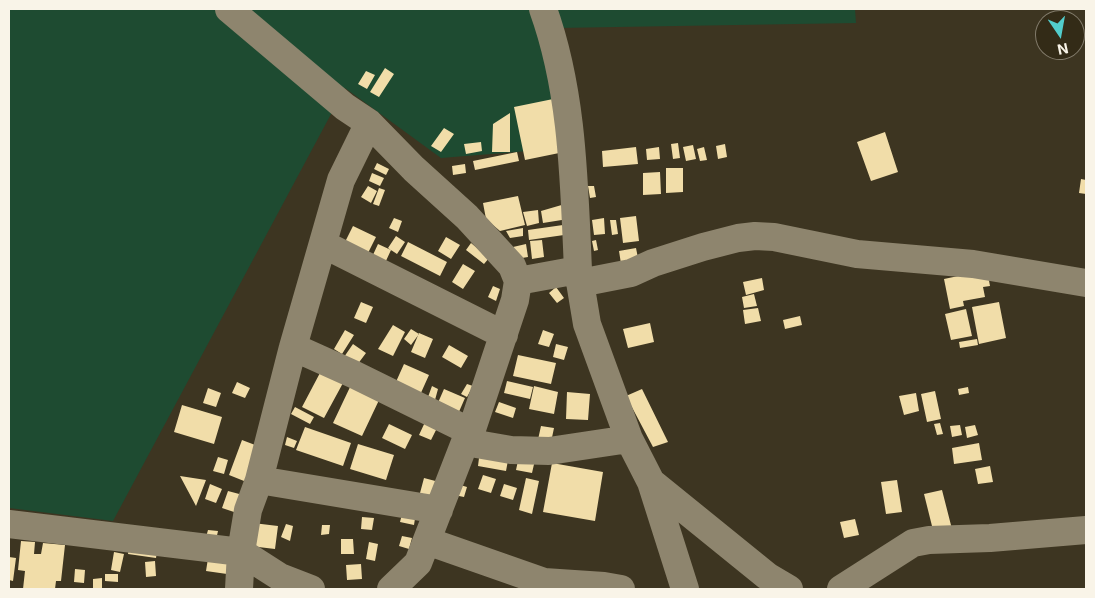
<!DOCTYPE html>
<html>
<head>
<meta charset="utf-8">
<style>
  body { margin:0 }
  #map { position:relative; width:1095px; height:598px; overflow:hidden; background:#3d3521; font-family:Inter,sans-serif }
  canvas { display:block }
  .frame { position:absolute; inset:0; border:10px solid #f9f4e8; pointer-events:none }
  .north { position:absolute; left:1035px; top:10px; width:50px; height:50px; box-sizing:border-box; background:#332b17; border:1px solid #827b6b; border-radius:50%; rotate:168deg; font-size:14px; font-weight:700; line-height:20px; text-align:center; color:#f9f4e8 }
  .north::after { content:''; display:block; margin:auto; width:18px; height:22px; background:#52cdcc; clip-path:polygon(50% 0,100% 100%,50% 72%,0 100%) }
</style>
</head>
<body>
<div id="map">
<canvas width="1095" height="598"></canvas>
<div class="frame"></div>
<div class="north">N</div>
</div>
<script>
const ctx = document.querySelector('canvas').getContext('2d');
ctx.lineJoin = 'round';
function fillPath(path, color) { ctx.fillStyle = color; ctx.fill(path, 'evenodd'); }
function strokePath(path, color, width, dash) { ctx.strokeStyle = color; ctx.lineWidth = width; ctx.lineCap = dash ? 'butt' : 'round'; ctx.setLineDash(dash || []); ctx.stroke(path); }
fillPath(new Path2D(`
  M9 9H855L856 23 557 28 566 148 441 158 345 88 113 521 9 508Z`), '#1e4b31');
fillPath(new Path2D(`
  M385 68 394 74 379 97 370 92Z
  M366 71 375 75 367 89 358 84Z
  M558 98 569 151 525 160 514 107Z
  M510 113V152H492L493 124Z
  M444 128 454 134 441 152 431 146Z
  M885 132 898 172 871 181 857 142Z
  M481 142 482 151 466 154 464 144Z
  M678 143 680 158 673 159 671 144Z
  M725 144 727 157 718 159 716 146Z
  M693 145 696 159 686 161 683 147Z
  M636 147 638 164 603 167 602 151Z
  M659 147 660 159 647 160 646 149Z
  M704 147 707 160 700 161 697 149Z
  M517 152 519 161 475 170 473 161Z
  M377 163 389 169 386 175 374 169Z
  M465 164 466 173 453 175 452 166Z
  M666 168H683V192L666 193Z
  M660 172 661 194 643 195V173Z
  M372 173 384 178 380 186 369 181Z
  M1081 179 1086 180V194L1079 193Z
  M368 186 377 191 371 203 361 197Z
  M588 186H594L596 197 590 198Z
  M379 188 385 190 379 206 373 204Z
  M518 196 525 225 500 231 486 219 483 203Z
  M565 204 568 219 543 223 541 211Z
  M538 210 539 223 527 226 523 212Z
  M636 216 639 241 623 243 620 218Z
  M394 218 402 221 398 232 389 228Z
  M604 218 605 234 594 235 592 220Z
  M610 220H616L618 234 612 235Z
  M570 224 571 234 529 240 528 230Z
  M353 226 376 237 367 255 344 244Z
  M523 228V236L510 238 506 231Z
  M396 236 405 242 397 254 388 248Z
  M446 237 460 245 451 259 438 251Z
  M542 240 544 257 532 259 530 241Z
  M596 240 598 250 594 251 592 241Z
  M408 242 447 262 440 276 401 256Z
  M471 243 489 258 484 264 466 250Z
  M378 244 391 250 385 263 372 257Z
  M526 244 528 257 516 259 513 247Z
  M636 248 640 268 622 270 619 251Z
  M463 264 475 271 463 289 452 282Z
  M987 270 990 286 983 287 985 297 963 301 964 306 950 309 944 279Z
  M762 278 764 290 746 295 743 282Z
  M493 286 500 289 496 301 488 297Z
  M556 287 564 298 557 303 549 293Z
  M754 294 757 306 744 308 742 297Z
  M361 302 373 307 366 323 354 318Z
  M999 302 1006 338 979 344 972 307Z
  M758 308 761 321 745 324 743 310Z
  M966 309 972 336 951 340 945 314Z
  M800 316 802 325 785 329 783 320Z
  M650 323 654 342 628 348 623 329Z
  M393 325 405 332 393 356 378 349Z
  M411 329 419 334 411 345 404 339Z
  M345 330 354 335 342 354 334 349Z
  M543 330 554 334 549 347 538 344Z
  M419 333 433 339 425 358 411 352Z
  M977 339 978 345 960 348 959 342Z
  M353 344 366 353 357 365 344 357Z
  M556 344 568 347 564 360 553 357Z
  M449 345 468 356 461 368 442 357Z
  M518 355 556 363 551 384 513 376Z
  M404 364 429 375 420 395 395 384Z
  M321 371 343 383 324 418 302 407Z
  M507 381 533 387 530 399 504 393Z
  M237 382 250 388 245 398 232 393Z
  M467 384 473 386 467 397 461 394Z
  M351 385 380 398 362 436 333 423Z
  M432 386 438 389 435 400 428 397Z
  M534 386 558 392 554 414 529 409Z
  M968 387 969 393 959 395 958 389Z
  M208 388 221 393 216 407 203 403Z
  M444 389 465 398 458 414 437 405Z
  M642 389 668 442 653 447 626 396Z
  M935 391 941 419 927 422 921 394Z
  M567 392 590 394 588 420 566 419Z
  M916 393 919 411 904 415 899 396Z
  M499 402 516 408 513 418 495 412Z
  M182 405 222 417 214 444 174 432Z
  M295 407 314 417 310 424 291 414Z
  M426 420 438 426 431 440 419 435Z
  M940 423 943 434 937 435 934 424Z
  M389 424 412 435 405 449 382 438Z
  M960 425 962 435 952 437 950 426Z
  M975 425 978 435 967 438 965 427Z
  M541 426 554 428 550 447 537 444Z
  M305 427 351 443 343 466 296 450Z
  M287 437 297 441 294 448 285 445Z
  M242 440 263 448 249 483 229 475Z
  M979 443 982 460 954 464 952 448Z
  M358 444 394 455 386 480 350 469Z
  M480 450 509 455 506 471 478 466Z
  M519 456 535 460 532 473 516 470Z
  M218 457 228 460 224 474 213 471Z
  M552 463 603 472 595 521 543 512Z
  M990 466 993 482 978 484 975 469Z
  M483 475 496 479 491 493 478 489Z
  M180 476 206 480 196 506Z
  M424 478 443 483 438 499 420 493Z
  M526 478 539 481 532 514 519 510Z
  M897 480 902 512 886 514 881 482Z
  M210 484 222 489 216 503 205 499Z
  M457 484 467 487 464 497 454 495Z
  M504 484 517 488 513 500 500 496Z
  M942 490 953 533 935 538 924 494Z
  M228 491 243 495 237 513 222 508Z
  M403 510 416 512 414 525 400 522Z
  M362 517 374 518 372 530 361 529Z
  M855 519 859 535 844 538 840 522Z
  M253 523 278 526 275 549 250 546Z
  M286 524 293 526 290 541 281 537Z
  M322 525H330L329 534 321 535Z
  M208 530 218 531 216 540 206 537Z
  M402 536 412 538 409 549 399 546Z
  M341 539H353L354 554H341Z
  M21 541 35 542 34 554H41L43 543 65 545 61 581H56L55 589H23L25 571 18 570Z
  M130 541 158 545 156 558 128 554Z
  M369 542 378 544 375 561 366 559Z
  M114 552 124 554 120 572 111 570Z
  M209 552 230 555 227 574 206 571Z
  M9 557 16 558 13 581 9 580Z
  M155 561 156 576 146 577 145 562Z
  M361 564 362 579 347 580 346 565Z
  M75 569 85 570 84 583 74 582Z
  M105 574H118V582L105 581Z
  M102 578V589H93V579Z`), '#f1dda9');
strokePath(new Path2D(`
  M229 9 345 107 369 123 414 169 467 217 512 266 518 281 578 270 587 324 629 439 651 482 685 589
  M543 9C573 92 574 182 578 270
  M323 244 504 335
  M580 283 631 273 653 263 703 247 738 238 755 236 774 237 857 254 973 264 1086 283
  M293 347 353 374 471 432
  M465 442 511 450 549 451 629 439
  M259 480 439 510
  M651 482 767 576 789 589
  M9 524 241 552 280 577 311 589
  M427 541 544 582 604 586 621 589
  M239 589 241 552 248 510 259 480 293 347 341 180 369 123
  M391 589 418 563 465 442 471 432 515 300 518 281
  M841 589 913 543 929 540 990 538 1086 530`), '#8e856e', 28);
</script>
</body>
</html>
